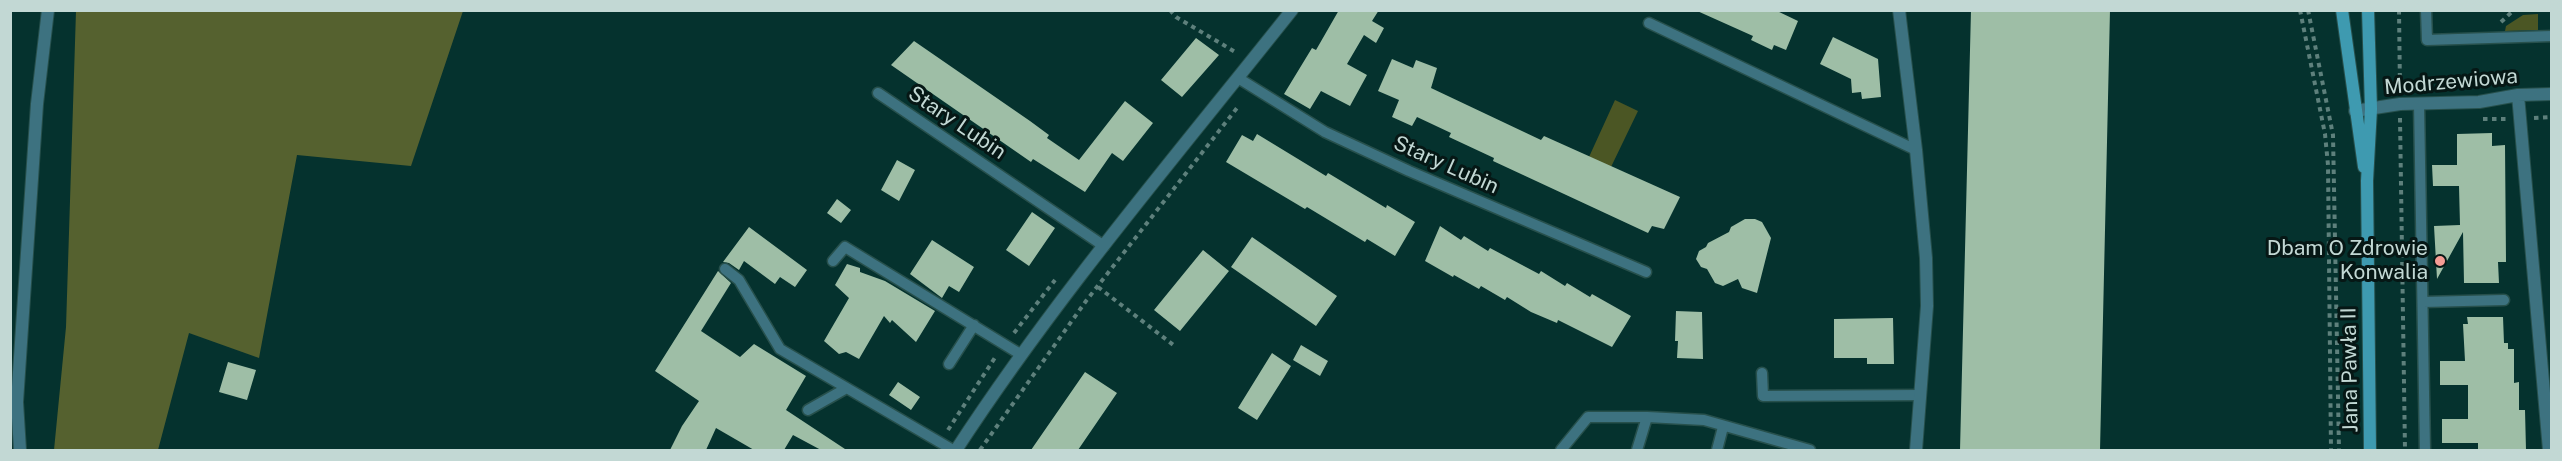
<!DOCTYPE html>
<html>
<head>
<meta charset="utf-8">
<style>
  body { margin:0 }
  #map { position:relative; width:2562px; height:461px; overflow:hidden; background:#05322e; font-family:"Public Sans",sans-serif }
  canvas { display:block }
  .frame { position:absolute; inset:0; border:12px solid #c2d8d4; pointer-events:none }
</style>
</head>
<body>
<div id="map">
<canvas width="2562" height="461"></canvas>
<div class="frame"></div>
</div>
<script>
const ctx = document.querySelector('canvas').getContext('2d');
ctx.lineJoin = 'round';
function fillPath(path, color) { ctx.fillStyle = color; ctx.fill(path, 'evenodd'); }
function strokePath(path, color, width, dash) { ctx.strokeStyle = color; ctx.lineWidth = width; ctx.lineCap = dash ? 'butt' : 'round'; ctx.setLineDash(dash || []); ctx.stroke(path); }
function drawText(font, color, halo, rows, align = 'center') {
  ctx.font = font + ' "Public Sans",sans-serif'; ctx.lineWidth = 6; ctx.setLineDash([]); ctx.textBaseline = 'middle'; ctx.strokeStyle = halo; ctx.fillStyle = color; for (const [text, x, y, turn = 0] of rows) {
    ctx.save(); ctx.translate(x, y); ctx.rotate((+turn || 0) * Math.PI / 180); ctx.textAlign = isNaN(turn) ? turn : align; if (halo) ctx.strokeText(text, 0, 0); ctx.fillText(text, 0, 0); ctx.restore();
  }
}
fillPath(new Path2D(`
  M2538 14V30L2505 31 2506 26 2523 15Z
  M1615 100 1638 111 1611 167 1589 157Z`), '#4b5624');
fillPath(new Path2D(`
  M76 11H463L411 166 297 155 259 358 189 333 158 450H54L66 327Z`), '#55612f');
fillPath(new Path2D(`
  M1339 10H1379L1372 21 1384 28 1376 43 1364 35 1347 64 1367 75 1350 106 1321 91 1310 109 1284 94 1312 48 1316 50Z
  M1695 10H1775L1798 21 1786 50 1774 45 1772 50 1751 40 1753 36Z
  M1971 10H2110L2100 450H1960Z
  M1833 37 1878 59 1881 97 1862 99 1861 92 1852 93 1851 79 1820 64Z
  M1196 38 1219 55 1182 97 1161 80Z
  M914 41 1030 121 1049 135 1047 138 1079 160 1125 101 1153 123 1123 161 1112 153 1085 192 1033 159 1031 162 891 65Z
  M1392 59 1413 68 1416 60 1437 68 1431 88 1541 140 1544 136 1680 197 1664 229 1652 226 1648 233 1493 161 1494 158 1449 137 1451 133 1417 117 1412 126 1392 117 1399 100 1378 91Z
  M2492 133V146L2505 145 2506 262H2498L2499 283H2464L2463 232 2437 279 2434 226 2460 225 2459 186H2433L2432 165H2457V134Z
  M1257 134 1326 176 1328 173 1386 208 1387 205 1415 222 1395 256 1367 239 1365 242 1307 207 1305 209 1226 162 1242 135 1253 141Z
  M897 160 915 170 899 201 881 190Z
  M837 199 851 210 841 223 827 213Z
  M1032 212 1055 228 1029 266 1006 250Z
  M1745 219H1755L1762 222 1771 238 1757 293 1742 288 1738 279 1723 286 1715 283 1707 269 1701 267 1696 259 1699 251 1706 247 1708 243 1729 232 1731 227Z
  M1440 226 1461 240 1464 236 1488 251 1490 248 1539 274 1541 271 1565 286 1567 283 1590 297 1592 294 1631 316 1612 347 1558 320 1557 323 1531 312 1507 297 1505 300 1481 286 1479 289 1454 275 1453 277 1425 261Z
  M749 227 807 270 795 287 780 277 775 284 744 261 739 270 729 263 723 262Z
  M1252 237 1337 296 1316 326 1231 267Z
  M932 240 974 267 959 292 949 286 942 298 910 274Z
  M1203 250 1229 271 1180 331 1154 310Z
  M847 264 860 268V272L885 281 935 311 916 342 892 320 890 323 884 316 859 359 846 352 839 354 824 341 849 298 835 285Z
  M718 271 731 283 701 331 740 357 754 344 806 376 786 410 845 449 844 450H821L793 435 784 450H754L716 428 706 450H670L682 426 699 401 655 371Z
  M1676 311 1702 312 1703 359 1677 358 1678 341H1675Z
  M2467 317H2503L2504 343H2508V349H2514V383L2519 382V410H2525L2526 450H2478V443H2442V419H2468V385H2440V361H2465L2463 324H2468Z
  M1893 318 1894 364H1867V358H1834V319Z
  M1301 345 1328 361 1320 376 1293 360Z
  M1272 353 1291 366 1257 420 1238 408Z
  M228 362 256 370 247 400 219 392Z
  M1085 372 1117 393 1078 450H1031Z
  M898 382 920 397 911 410 889 395Z`), '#9ebea6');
const lane = new Path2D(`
  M2426 10 2427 40 2552 36
  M1649 23 1916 150
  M1238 78 1325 132 1409 171 1646 272
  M878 93 1104 246
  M2419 104 2425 450
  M833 261 845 247 1020 354
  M725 269 739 280 780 349 953 450
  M2423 302 2504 300
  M949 364 974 325
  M1762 373 1763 396 1920 395
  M808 410 845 389
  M1561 450 1588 417H1647L1704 420 1810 450
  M1637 450 1647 417
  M1717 450 1723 427`);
const street = new Path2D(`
  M1899 10 1916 150 1926 258 1927 306 1916 450
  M2518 95 2549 450
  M2355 111 2400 104 2479 102 2518 95 2552 94
  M20 450 17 402 37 104 48 10
  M956 450C1057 295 1177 155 1292 10`);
const secondary = new Path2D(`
  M2342 10 2364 167
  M2368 10 2371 109 2367 181 2370 450`);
strokePath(lane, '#27504c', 13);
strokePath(street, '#27504c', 14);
strokePath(secondary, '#27504c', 14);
strokePath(new Path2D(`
  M1170 10 1176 17 1237 53
  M2300 10 2325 134 2328 165 2331 450
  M2308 10 2333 135 2339 450
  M2399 10 2400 90
  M2501 22 2514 10
  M2400 118 2405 450
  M2534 118 2552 117
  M2483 119H2506
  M1098 287 1176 347
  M1014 333 1055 280
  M948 430 996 356
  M980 450 1086 301 1237 108`), '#5e807c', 4, [4.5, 4.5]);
strokePath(lane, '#3d7280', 10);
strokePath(street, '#3d7280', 12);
strokePath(secondary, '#3e9ab0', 12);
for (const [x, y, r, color] of [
  [2440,261,6,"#f59c95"]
]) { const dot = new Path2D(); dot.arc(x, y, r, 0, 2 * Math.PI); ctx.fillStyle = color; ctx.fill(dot); strokePath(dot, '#061715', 2); }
drawText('21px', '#c2d8d4', '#061715', [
  ["Modrzewiowa",2451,82,-5],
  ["Stary Lubin",957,123,34],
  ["Stary Lubin",1446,165,24],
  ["Jana Pawła II",2350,370,-91]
]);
drawText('21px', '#c2d8d4', '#061715', [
  ["Dbam O Zdrowie",2428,249],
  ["Konwalia",2428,273]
], 'right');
</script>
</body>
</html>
